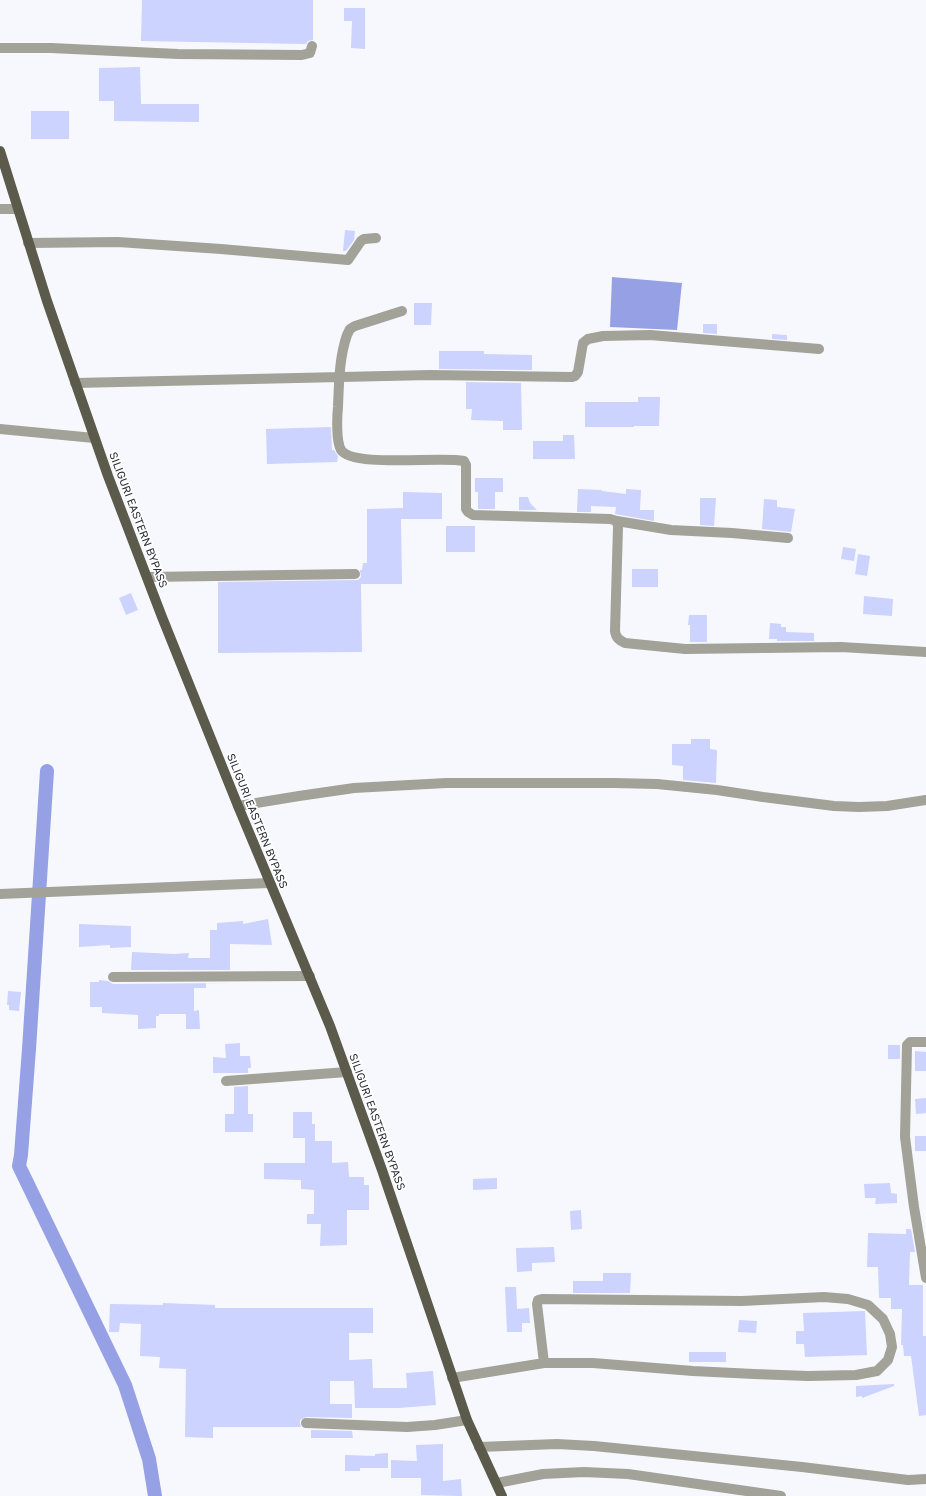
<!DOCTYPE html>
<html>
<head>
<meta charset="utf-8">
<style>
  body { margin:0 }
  canvas { display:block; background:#f7f8fd }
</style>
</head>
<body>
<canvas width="926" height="1496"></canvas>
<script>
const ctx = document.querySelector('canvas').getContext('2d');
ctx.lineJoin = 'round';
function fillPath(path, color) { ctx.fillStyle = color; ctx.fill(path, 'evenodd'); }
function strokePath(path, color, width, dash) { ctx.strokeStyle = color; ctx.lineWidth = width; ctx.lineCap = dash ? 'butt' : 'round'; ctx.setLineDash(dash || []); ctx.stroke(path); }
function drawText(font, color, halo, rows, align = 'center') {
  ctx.font = font + ' "Golos Text",sans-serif'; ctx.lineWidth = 3.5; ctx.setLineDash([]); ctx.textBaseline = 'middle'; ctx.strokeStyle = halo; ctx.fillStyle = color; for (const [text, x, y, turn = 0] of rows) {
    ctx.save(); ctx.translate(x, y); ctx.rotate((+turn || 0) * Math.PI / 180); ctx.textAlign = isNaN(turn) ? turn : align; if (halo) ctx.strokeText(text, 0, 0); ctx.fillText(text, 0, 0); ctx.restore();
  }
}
fillPath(new Path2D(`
  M612 277 682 283 677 330 610 327Z`), '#96a1e5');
strokePath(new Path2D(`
  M47 771 29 1049 21 1155 19 1166 125 1385 149 1459 155 1496`), '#96a1e5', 14);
fillPath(new Path2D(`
  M142 0H313V40L308 41 306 44 141 41Z
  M344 8H365V49L351 48 352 21H344Z
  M140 67 141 104H199V122L114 121V101H99V68Z
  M31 111H69V139H31Z
  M345 230 355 231 354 240 346 251H343Z
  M414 303H432L431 325H414Z
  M703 324H717V334L703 333Z
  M772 334 787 335V340L772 339Z
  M439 351H484V354L532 355V370L439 369Z
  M466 382 521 383 522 430H503V421L471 420 472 409H466Z
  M638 397H660L659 426H634V427H585V402H638Z
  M331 427 332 450H334L338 456 337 462 267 464 266 429Z
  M563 435H574L575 459H533V441H563Z
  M475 478H503V492H495V509H478V492H475Z
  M578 489 602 490V491L626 494V489L641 490 640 510H654V521L615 514 616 507 591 506V512H577Z
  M403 492 442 493V519H401L402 584H361L362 652 218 653V582L358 580 361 577 360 570H362L363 563H367V509L403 508Z
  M519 497H528L530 503 537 510H519Z
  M700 498H716L714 526 700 525Z
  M764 499 777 500V507L795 509 791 532 762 529Z
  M446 526H475V552H446Z
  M843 547 856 549 854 561 841 559Z
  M858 554 870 556 867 576 855 574Z
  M632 569H658V587H632Z
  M131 593 138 610 126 615 119 598Z
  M864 596 893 599 892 616 863 614Z
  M689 615H707V642H690V625H688Z
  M770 623 781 624V627H786V632L814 633V641H777V639H769Z
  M691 739H710V749L717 750 716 783 683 780V766L672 765V744H691Z
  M268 919 272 945 230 944V970H131L132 952 174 954 189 953 188 958H210V930H217V923L243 921V924Z
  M79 924 131 926V947L110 948V945L79 947Z
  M99 980 108 981 113 984 229 983H206V988H194V1011L199 1010 200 1029H186V1014H159V1016H156V1028L138 1029V1015L102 1013V1007H90V982H99Z
  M8 991 21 992 19 1011 9 1010V1005H7Z
  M240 1043V1056H250L251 1068H248V1073H213V1057L226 1058 225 1044Z
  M888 1045H900V1059H888Z
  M915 1051 926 1052V1071H915Z
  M248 1086V1114H253V1132H225V1114H234V1087Z
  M926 1098V1113L916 1114 915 1099Z
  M293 1112H312V1124H315V1141H332V1163L348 1162 349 1177H364V1185H369V1210H347V1245L320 1246 321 1224H307V1214H314V1190L301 1189V1180L264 1179V1163H305V1138H293Z
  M915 1136H926V1151H915Z
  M497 1178V1189L473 1190V1179Z
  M890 1183 891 1193 897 1194V1203L875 1204 876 1198H865L864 1184Z
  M581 1210 582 1229 571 1230 570 1211Z
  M906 1229H911L915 1252H910L909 1285H923V1336H926V1415L919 1416 911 1356H904L903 1345H901L902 1309H891V1298H879L878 1267H867L868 1233 906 1234Z
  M554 1247 555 1262 532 1263V1271L517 1272 516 1248Z
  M603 1273H631L630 1293H573V1281H603Z
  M505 1287H516L517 1309 529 1308 530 1323H522V1332H507Z
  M163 1303 215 1305V1308H373V1333H349V1360L372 1359 373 1388H407L406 1373 433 1371 436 1405 399 1408H355L354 1381H330V1404H352V1418L306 1417 300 1420V1423L301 1427H213V1438L185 1437 186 1369 159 1368 160 1357 140 1356 141 1324 120 1323 119 1332H109L110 1304 163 1305Z
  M865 1311 867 1355 805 1357 804 1344H796V1331H804L803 1313Z
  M739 1320 757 1321 756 1333 738 1332Z
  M689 1352H726V1362H689Z
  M894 1384V1386L862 1398V1396L856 1397V1386Z
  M311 1430 352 1431 353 1438H311Z
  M443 1444V1481L461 1479 462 1496 421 1495V1478H391V1460L417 1461 416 1445Z
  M388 1453V1468H360V1471H345V1455L375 1456V1454Z`), '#cbd3fe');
strokePath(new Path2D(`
  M0 48H51L178 54 302 55 310 53 312 46
  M0 209H18
  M28 243 118 242 221 249 348 260 361 241 364 239 376 238
  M402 311 355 326 350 329 347 335C339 358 339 384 338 407 337 417 336 441 341 450 353 468 441 456 464 461L466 465V509L468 512 473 515 610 519 617 521 618 527 615 631C616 638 619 640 625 643L685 649 841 647 926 652
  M75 383 430 375 572 377 575 376 578 372 583 343 588 339 603 336 650 335 819 349
  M0 429 94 438
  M617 521 671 530 732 533 788 538
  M147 577 355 574
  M238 806 299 796 354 788 446 783H614L657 784 717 790 763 797 834 806 859 807 887 806 926 800
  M0 894 269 883
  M113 977 310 976
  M926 1042H910L907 1045 905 1137 914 1207 926 1278
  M226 1081 347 1072
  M452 1378 544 1363 537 1304 538 1300 542 1299 742 1301 824 1297 848 1299 868 1305 883 1319 890 1334 892 1347 888 1360 877 1371 856 1375 808 1376 754 1374 693 1371 593 1363H544
  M306 1423 407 1427 435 1425 467 1420
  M479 1447 557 1444 594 1446 802 1467 908 1480 926 1479
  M497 1483 543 1474 584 1472 628 1474 781 1496`), '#a2a298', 10);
strokePath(new Path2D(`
  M0 151 47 301 108 476 162 617 238 806 330 1026 382 1170 467 1420 502 1496`), '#5c5b4b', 10);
drawText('11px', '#2d2f37', '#fff', [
  ["SILIGURI EASTERN BYPASS",138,520,69],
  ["SILIGURI EASTERN BYPASS",257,821,68],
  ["SILIGURI EASTERN BYPASS",377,1122,70]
]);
</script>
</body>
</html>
